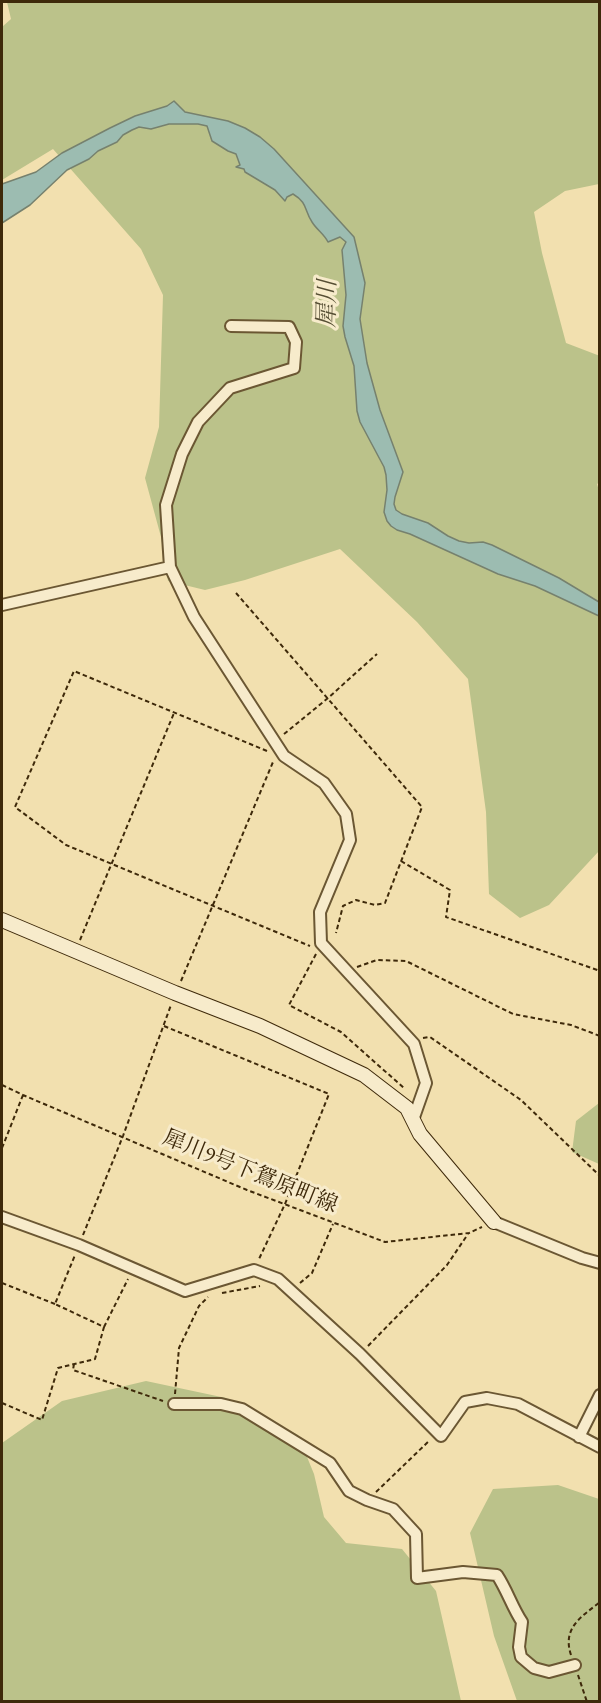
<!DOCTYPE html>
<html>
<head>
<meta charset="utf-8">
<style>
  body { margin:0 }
  #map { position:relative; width:601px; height:1703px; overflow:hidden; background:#f2e0af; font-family:"EB Garamond",serif }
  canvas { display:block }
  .frame { position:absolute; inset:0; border:3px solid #3e290a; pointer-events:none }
</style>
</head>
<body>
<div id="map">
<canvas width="601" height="1703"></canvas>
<div class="frame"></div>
</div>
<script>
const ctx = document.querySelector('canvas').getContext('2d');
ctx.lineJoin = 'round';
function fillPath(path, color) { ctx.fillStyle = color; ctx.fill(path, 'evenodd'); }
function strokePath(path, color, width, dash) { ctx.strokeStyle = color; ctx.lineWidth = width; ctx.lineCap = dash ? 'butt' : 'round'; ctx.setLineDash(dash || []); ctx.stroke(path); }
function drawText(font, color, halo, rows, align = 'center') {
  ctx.font = font + ' "EB Garamond","Noto Serif JP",serif'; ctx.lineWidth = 6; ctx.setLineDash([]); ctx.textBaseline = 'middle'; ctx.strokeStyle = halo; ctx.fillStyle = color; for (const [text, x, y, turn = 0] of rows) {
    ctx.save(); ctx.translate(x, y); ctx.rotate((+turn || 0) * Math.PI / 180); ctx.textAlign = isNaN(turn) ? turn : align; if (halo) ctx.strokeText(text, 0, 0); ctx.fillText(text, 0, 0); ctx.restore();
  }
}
fillPath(new Path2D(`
  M7 2H599V184L565 191 534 212 542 253 566 343 600 356V482L597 484 600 494 599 851 549 905 520 918 489 894 486 812 468 679 417 622 340 549 245 580 205 590 168 581 161 537 145 478 159 427 163 295 141 249 53 149 2 180V27L11 19Z
  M599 1103V1164L572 1152 576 1121Z
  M146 1381 226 1398 298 1435 314 1474 324 1517 346 1543 402 1549 436 1591 461 1701H2V1443L62 1401Z
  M558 1485 599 1499V1701H517L494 1636 470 1533 493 1489Z`), '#bbc28a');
const water = new Path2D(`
  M174 101 185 112 228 121 245 128 260 137 274 149 354 237 365 283 360 319 367 363 380 410 403 472 395 497 394 504 396 510 402 514 428 523 448 536 459 541 469 543 483 542 492 545 559 578 599 602V616L535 586 498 574 410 534 397 530 391 526 387 521 384 512 387 490 386 475 384 467 360 422 357 411 354 366 345 337 343 326 346 295 342 250 346 242 340 237 328 242C324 234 317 230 312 222 304 210 308 203 293 194L287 197 285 201 275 190 245 172 244 169 236 167 240 165 236 154 228 151 212 141 207 126 198 124H169L151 129 139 127 132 130 123 135 117 142 98 151 89 159 67 170 30 205 2 223V184L36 172 62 153 110 128 135 116 167 106Z`);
fillPath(water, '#9cbcb1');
strokePath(water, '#76816e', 1.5);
const street = new Path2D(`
  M231 326 289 327 296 342 294 368 230 388 198 422 182 454 166 505 170 567 194 617 284 756 324 783 346 814 350 840 320 912 321 943 414 1044 426 1083 413 1120
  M2 605 170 567
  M2 1217 79 1245 185 1291 254 1270 278 1279 360 1354 441 1436 465 1402 487 1398 518 1404 600 1447
  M494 1222 582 1258 600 1263
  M174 1404H221L242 1409 330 1463 349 1491 367 1500 393 1509 416 1534 417 1578 463 1572 497 1575C507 1590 512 1607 522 1622L519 1647 521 1657 534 1668 549 1672 575 1665
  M579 1437 600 1395`);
const secondary = new Path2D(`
  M2 920 175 993 260 1026 364 1075 407 1108 420 1134 494 1222`);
strokePath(street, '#6b5733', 14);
strokePath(secondary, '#3e290a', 16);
strokePath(new Path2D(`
  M236 593 422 807 385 903 375 905 356 900 343 906 336 933
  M284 734 328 698 377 654
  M267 751 74 671 15 807 66 845 310 946
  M401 861 450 890 446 917 600 971
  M80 940 174 713
  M316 954 289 1005 341 1032 405 1089
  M357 967 377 960 406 961 513 1014 571 1025 600 1036
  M181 981 273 762
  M164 1026 329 1094 285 1204 259 1259
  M423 1038 430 1037 521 1100 600 1176
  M2 1085 23 1095 247 1190 385 1242 469 1233 482 1227
  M2 1148 23 1095
  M83 1235 123 1136 171 1005
  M2 1283 55 1304
  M300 1283 312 1273 333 1224
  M222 1293 260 1286
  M104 1327 128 1279
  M368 1346 447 1265 468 1234
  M74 1364 73 1370 163 1401
  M175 1394 179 1348 199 1306 208 1297
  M2 1403 42 1420 58 1368 95 1359 104 1327 55 1304 75 1255
  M376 1492 430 1440
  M571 1655C562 1628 581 1617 600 1602
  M578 1675 587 1702`), '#3e290a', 2, [4.5, 3]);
strokePath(street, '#f7ebcb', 10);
strokePath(secondary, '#f7ebcb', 14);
drawText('22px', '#3e290a', '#f7ebcb', [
  ["犀川9号下鴛原町線",250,1172,22]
]);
drawText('italic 24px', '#564e34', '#f7ebcb', [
  ["犀川",328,304,-89]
]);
</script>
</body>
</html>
